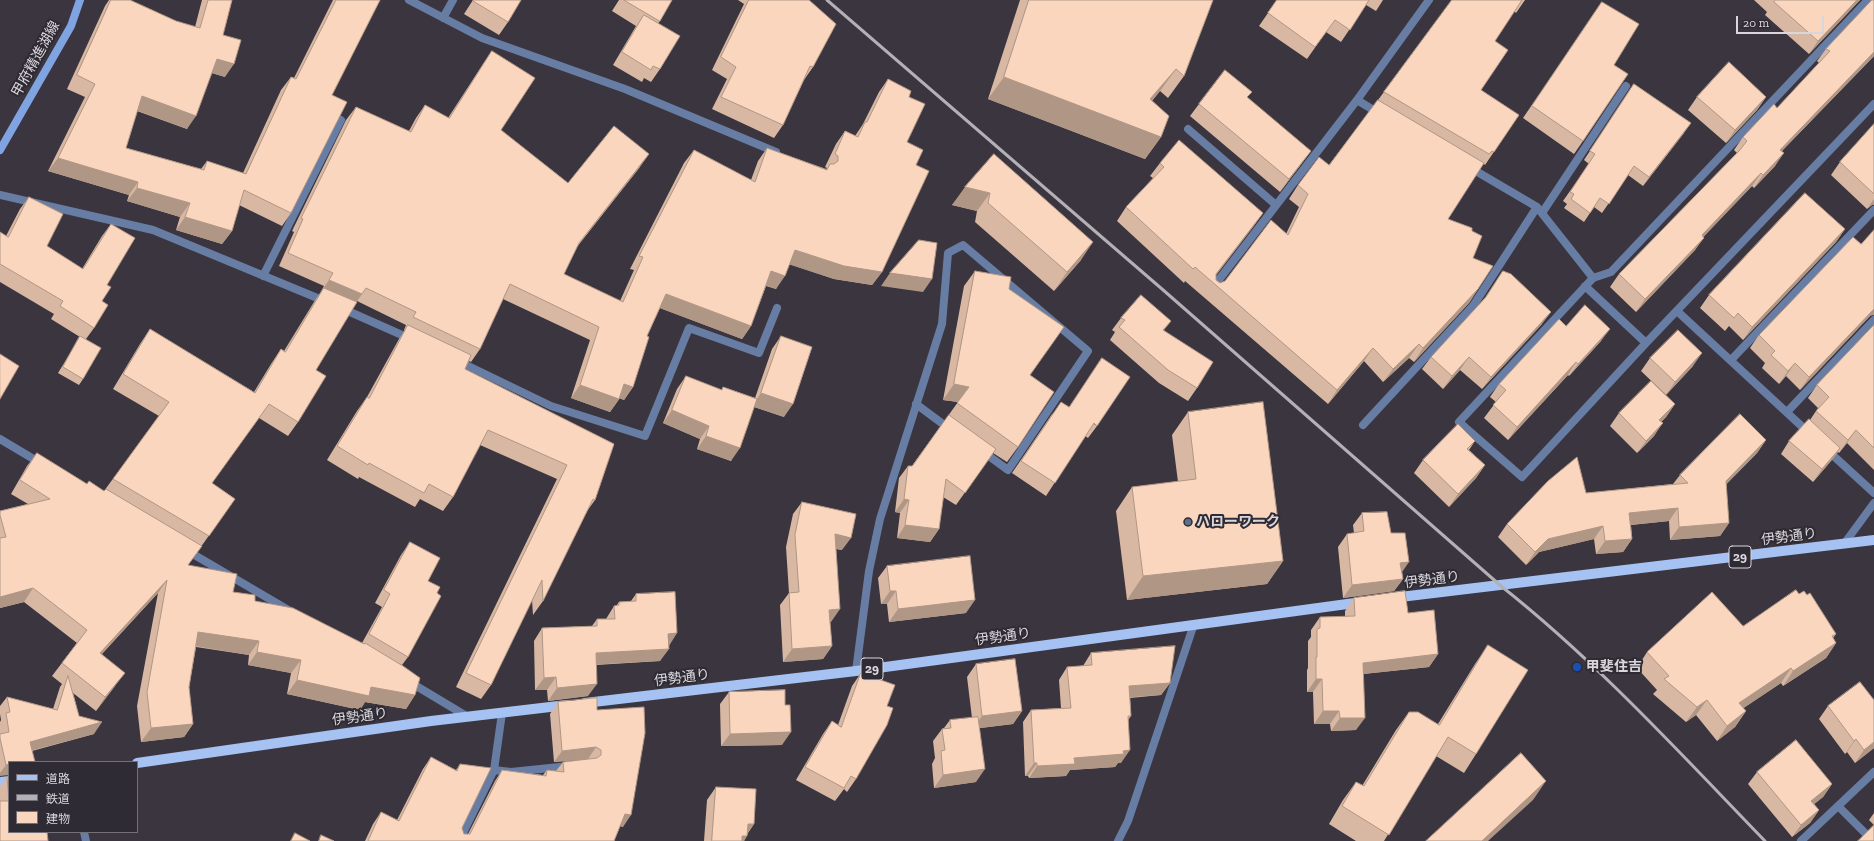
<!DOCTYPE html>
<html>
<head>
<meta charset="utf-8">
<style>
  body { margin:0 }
  #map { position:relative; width:1874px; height:841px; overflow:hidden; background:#3a353f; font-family:"Zilla Slab","Noto Sans JP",serif }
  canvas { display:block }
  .legend { position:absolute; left:8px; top:761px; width:130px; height:72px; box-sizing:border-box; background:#2f2b34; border:1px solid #737077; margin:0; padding:5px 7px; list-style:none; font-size:12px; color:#d9d7dc }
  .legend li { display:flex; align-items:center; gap:8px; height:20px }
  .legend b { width:20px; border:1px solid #737077 }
  .scale { position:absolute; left:1736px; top:16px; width:88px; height:18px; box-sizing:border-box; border:2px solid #d9d7dc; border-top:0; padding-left:5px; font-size:12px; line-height:14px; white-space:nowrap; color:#d9d7dc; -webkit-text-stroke:3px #2f2b34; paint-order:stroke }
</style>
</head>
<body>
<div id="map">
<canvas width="1874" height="841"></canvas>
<ul class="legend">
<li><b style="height:5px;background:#a6c2f2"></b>道路</li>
<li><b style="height:5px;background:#b3b0b6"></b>鉄道</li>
<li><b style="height:11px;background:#fbd6be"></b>建物</li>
</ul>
<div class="scale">20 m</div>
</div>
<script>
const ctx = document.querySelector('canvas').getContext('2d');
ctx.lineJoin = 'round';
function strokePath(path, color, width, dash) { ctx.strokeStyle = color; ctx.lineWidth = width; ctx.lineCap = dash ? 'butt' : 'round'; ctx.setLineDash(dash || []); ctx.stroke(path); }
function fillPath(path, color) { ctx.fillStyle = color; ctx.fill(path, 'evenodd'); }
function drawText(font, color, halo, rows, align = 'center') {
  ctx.font = font + ' "Zilla Slab","Noto Sans JP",serif'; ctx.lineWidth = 4; ctx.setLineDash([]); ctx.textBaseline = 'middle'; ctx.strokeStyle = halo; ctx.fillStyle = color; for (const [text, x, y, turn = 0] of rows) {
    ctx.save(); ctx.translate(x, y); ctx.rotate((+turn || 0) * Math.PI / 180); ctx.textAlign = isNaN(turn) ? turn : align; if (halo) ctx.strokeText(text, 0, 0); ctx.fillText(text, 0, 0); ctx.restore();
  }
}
strokePath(new Path2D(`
  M409 0 482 38 625 89 776 152
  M443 18 453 0
  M1357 100 1380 114
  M1188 129 1276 205
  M1469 167 1537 207 1593 278 1611 272 1868 0
  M0 195 153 230 327 302
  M1542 213 1626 86
  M263 276 341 120
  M1211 290 1357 100 1429 0
  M341 308 411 339
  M458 361 551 406 645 436 689 328 759 353 777 308
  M916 404 951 430
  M1363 425 1473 306 1537 207
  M0 439 42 464
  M186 550 290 611
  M856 671 869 571 880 519 942 324 948 253 963 245 1088 351 1008 470 982 451
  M408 681 468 717
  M494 770 511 772 569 766
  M1838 806 1873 841
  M459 841 494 770 502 713
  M1118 841 1128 821 1194 624
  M1801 841 1874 772`), '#677da4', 8);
strokePath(new Path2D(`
  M1593 278 1459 422 1522 477 1646 343 1874 104
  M1585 286 1646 343
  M1677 311 1809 433
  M1731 360 1874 210
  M1787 412 1874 320
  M1826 449 1874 493
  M1844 544 1874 503
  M84 832 86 841`), '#677da4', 8);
strokePath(new Path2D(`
  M0 150 71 26 80 0`), '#80a3e2', 8);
strokePath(new Path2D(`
  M1392 598 1874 540
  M585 703 856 671 1362 602
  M137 763 431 721 567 705
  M0 782 9 781`), '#a6c2f2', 10);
strokePath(new Path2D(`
  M827 0 1162 289 1501 586C1597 662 1680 753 1765 841`), '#b3b0b6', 3);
fillPath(new Path2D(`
  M109 0H130L176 21 195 27 202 0H232L223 35 225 77 212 73 187 129 137 111 126 148 201 169 207 161 243 173 281 90 291 77 294 78 333 0H380L332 95 291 213 282 226 239 205 232 231 222 244 176 230 180 217 127 201 129 195 48 171 85 97 67 89 105 6Z
  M473 0H521L508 22 499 35 464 14Z
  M619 0H672L658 24 660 69 651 82 644 78 642 82 613 65 636 26 612 11Z
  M738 0H809L813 67 804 80 783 125 774 138 712 109 727 79 712 70 744 4Z
  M1020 0H1213L1184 76 1168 98 1160 91 1152 101 1161 137 1145 159 988 99Z
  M1277 0H1383L1376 11 1366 5 1341 42 1326 32 1307 59 1259 26Z
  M1452 0H1525L1516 13 1514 11 1495 41 1481 90 1519 115 1485 165 1483 163 1448 219 1472 231 1473 258 1478 289 1469 303 1414 362 1409 358 1383 382 1364 361 1328 404 1185 281 1184 283 1117 221 1126 207 1153 178 1150 176 1160 163 1263 213 1253 227 1216 275V280L1220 283 1225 281 1286 234 1299 207 1289 199 1298 185 1329 165 1378 100Z
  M1754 0H1860L1809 54 1765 15 1767 12Z
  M1602 2 1614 65 1583 141 1574 154 1523 118Z
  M1826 49 1874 56 1782 151 1775 166 1754 188 1752 186 1703 237 1695 250 1636 312 1610 287 1619 274 1737 153 1734 150 1743 137 1777 108 1819 63 1817 61Z
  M492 51 501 130 568 183 640 167 577 247 564 274 620 301 634 270 630 269 684 163 694 150 751 180 758 161 767 148 826 169 827 168 825 167 836 144 845 131 855 136 863 124 879 92 888 79 909 97 907 142 916 165 882 272 872 285 834 279 789 264 776 289 766 286 751 326 742 339 660 308 647 336 633 387 624 400 620 398 610 412 571 398 590 340 503 299 480 349 471 362 469 361 465 369 614 444 595 500 585 514 543 601 533 615 532 600 491 685 481 699 456 687 557 479 480 445 453 497 443 511 420 499 415 507 359 477 358 479 327 460 357 411 367 397 399 339 405 330H404L406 325 357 301 316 370 298 422 288 436 259 418 212 483 235 499 188 565 233 592 255 601 362 643 382 607 375 603 401 555 410 542 428 581 437 593 408 657 402 665 415 695 406 709 365 702 360 710 287 694 291 673 248 665 249 655 196 647 189 687 193 724 184 737 141 742 137 706 158 593 102 654 115 686 96 711 73 693 79 716 94 734 32 751 9 762 0 776V722L1 720 0 714V706L7 697 53 709 60 687 62 684 52 676 77 643 24 602 0 608V511L28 504 11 494 27 466 37 453 87 484 104 491 159 416 113 389 140 344 150 329 254 392 271 364 281 349 284 351 314 302 320 293 324 286 279 266 294 232 292 231 346 120 356 107 409 131 416 118 425 105 448 118 483 64Z
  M1634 84 1684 133 1643 186 1628 175 1602 213 1594 207 1584 222 1564 208 1567 204 1563 201 1589 164 1584 160Z
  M1697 97H1766L1757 110 1726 143 1688 110Z
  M1199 104 1302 163 1280 192 1190 116Z
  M1874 124V205H1872L1867 209 1831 175 1840 162Z
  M994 154 1081 260 1054 291 975 222 977 211 952 205Z
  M29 197 47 246 82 269 102 236 111 224 107 285 94 328 86 339 83 379 79 385 58 373 80 337 51 319 54 314 0 282V232L6 236 20 209Z
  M1845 229 1836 242 1743 340 1729 326 1725 331 1700 308 1709 295Z
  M1861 244 1870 316 1800 390 1786 376 1779 384 1762 368 1765 363 1750 348 1759 335Z
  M975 271 1009 289 1030 375 1018 447 1007 462 993 453 956 505 943 497 939 529 930 542 897 538 900 513 895 512 899 478 908 466H912L958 402 943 400 964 286Z
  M1503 271 1542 324 1482 389 1460 370 1443 389 1422 369 1431 357 1484 299Z
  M1121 318 1171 321 1164 330 1197 388 1188 401 1159 383 1110 340 1115 332 1112 330Z
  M1874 325V470L1847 443 1839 453 1838 452 1831 461 1813 482 1781 454 1789 441 1810 420 1818 408 1808 398 1817 385Z
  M1566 326 1601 341 1569 376 1568 375 1508 440 1484 418 1496 402 1490 397 1499 384Z
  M781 336 784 417 754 407 731 461 697 449 700 439 663 423 677 389 686 376 721 390 723 387 755 398 772 349Z
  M1650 358 1693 366 1666 395 1641 371Z
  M1675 404 1666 417 1661 422 1654 436 1637 453 1610 426 1619 413Z
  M1069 407 1097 426 1088 438 1085 436 1046 496 1012 473 1052 414Z
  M1188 412 1283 561 1267 584 1127 600 1116 511 1132 487 1178 482 1172 435Z
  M1766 440 1757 453 1726 484 1729 523 1720 536 1670 540 1669 521 1631 525 1632 539 1623 552 1596 554 1594 539 1539 552 1526 565 1498 537 1507 524 1586 493 1673 484 1680 475Z
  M1475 441 1469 450 1485 465 1476 478 1449 507 1414 473 1423 460Z
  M802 502 842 550 836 549 831 622H830L832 646 823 659 783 662 780 605 789 593 786 547 793 514Z
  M1362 513 1391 533 1402 572 1403 579 1394 591 1343 598 1338 547 1347 534 1354 533 1353 525Z
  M887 566 966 613 889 622 887 604H881L878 578Z
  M636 594 668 646 660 661 596 665 588 696 548 701 547 690H535L534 641 542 628 592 626 597 619H606L614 606H616L619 602 631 601Z
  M1799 594 1807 595 1836 634 1833 638 1836 643 1826 658 1783 686 1781 683 1743 708 1746 711 1735 727 1717 741 1696 715 1686 722 1653 694 1657 690 1637 668 1647 652 1743 626Z
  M1354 598 1408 613 1438 654 1429 667 1363 674 1356 730 1331 731 1330 724H1314L1313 692H1307V670L1308 668V641L1311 637V630L1320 617H1345V611Z
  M1488 645 1476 754 1464 773 1436 756 1384 841H1356L1329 824 1343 800 1356 782 1362 786 1396 730 1409 712 1438 724 1475 664Z
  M1091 653 1170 683 1161 695 1130 698 1131 716 1128 720 1121 763H1118L1115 767 1070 770 1066 776 1029 778 1028 776H1025L1023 722 1031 710 1061 708 1059 680 1067 667 1083 666Z
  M976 664 1022 711 1013 724 980 728 976 782 934 788 932 764 935 758 933 741 942 729 944 728 950 720 972 718 967 677Z
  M861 673 856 779 847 792 844 789 835 801 796 780 823 734 832 721 838 725 852 686Z
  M729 692 782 745 721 746 720 704Z
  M1874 700V748L1855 763 1847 752 1845 754 1819 719 1828 706Z
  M558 702 597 710 623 827 620 826 614 841H365L373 824 381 812 397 820 423 769 431 757 456 770 460 764 462 828 464 834H468L495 781 502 770 543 775 547 770 556 771 563 762 589 759 554 762 550 714Z
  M1757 772 1832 784 1823 797 1814 804 1819 810 1810 823 1792 837 1748 784Z
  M9 776V832L0 841V787L7 777Z
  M716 787 754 824 748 833 744 841H704L707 800Z
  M1874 813V825L1869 820Z`), '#d8b8a3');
fillPath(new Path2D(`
  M1857 0H1860L1809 54 1818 41Z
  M1874 52V56L1771 162 1780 150Z
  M217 59 234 64 225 77 208 72Z
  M1176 69 1160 91 1134 122 1150 99Z
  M1004 77 1161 137 1145 159 988 99Z
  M142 96 196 116 187 129 133 109Z
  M1766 97 1757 110 1726 143 1735 130Z
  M1691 123 1684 133 1643 186 1649 177Z
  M1311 151 1302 163 1280 192 1289 179Z
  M1784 153 1775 166 1754 188 1763 175Z
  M649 154 640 167 569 256 579 243Z
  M58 158 138 182 129 195 48 171Z
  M1761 173 1752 186 1693 248 1702 235Z
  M965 187 990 193 977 211 952 205Z
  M137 188 190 203 180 217 127 201Z
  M1874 199V205H1872L1867 209Z
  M1263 213 1253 227 1211 282 1216 274Z
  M185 217 232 231 222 244 176 230Z
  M1845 229 1836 242 1743 340 1752 327Z
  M1704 238 1695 250 1636 312 1645 299Z
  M1093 242 1081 260 1054 291 1067 272Z
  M795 250 882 272 872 285 834 279 785 263Z
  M771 271 785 276 776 289 762 284Z
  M890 273 932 279 923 292 881 286Z
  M329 280 362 294 353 307 324 288 320 293Z
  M1478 289 1469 303 1414 362 1423 348Z
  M666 294 751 326 742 339 657 307Z
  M1874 309V315L1870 316 1800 390 1809 377Z
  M1551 312 1542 324 1482 389 1491 377Z
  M1610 329 1601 341 1569 376 1578 364Z
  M1419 344 1409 358 1383 382 1393 369Z
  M1373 348 1364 361 1328 404 1337 390Z
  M1702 353 1693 366 1666 395 1675 382Z
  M1469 357 1460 370 1443 389 1452 376Z
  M1576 362 1568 375 1508 440 1517 427Z
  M1795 363 1786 376 1779 384 1788 371Z
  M624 384 633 387 624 400 615 397Z
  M954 384 969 387 958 402 943 400Z
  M580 385 619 399 610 412 571 398Z
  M761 393 793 404 784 417 752 406Z
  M1675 404 1666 417 1650 433 1659 420Z
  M672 410 709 426 700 439 663 423Z
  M1663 423 1654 436 1637 453 1646 441Z
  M1856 430 1847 443 1839 453 1848 440Z
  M706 436 740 448 731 461 697 449Z
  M1766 440 1757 453 1717 494 1726 481Z
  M1840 448 1831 461 1813 482 1822 469Z
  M1485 465 1476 478 1449 507 1458 494Z
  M904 499 909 500 900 513 895 512Z
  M1678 508 1669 521 1620 526 1629 513Z
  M1729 523 1720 536 1670 540 1679 527Z
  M905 525 939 529 930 542 897 538Z
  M1603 526 1594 539 1539 552 1526 565 1535 552 1548 539Z
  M835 534 851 538 842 550 826 547Z
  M1632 539 1623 552 1596 554 1605 541Z
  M1283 561 1267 584 1127 600 1143 576Z
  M1409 562 1400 575V563Z
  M1403 579 1394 591 1343 598 1352 585Z
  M167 580 158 593 90 666 100 653Z
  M33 588 24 602 0 608V597Z
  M890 591H896L887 604H881Z
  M975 600 966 613 889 622 898 609Z
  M840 609 831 622H820L829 610Z
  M198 632 259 641 249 655 189 645Z
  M677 633 669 646 668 634Z
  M1836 643 1826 658 1783 686 1793 671Z
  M832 646 823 659 783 662 792 649Z
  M669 649 660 661 587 665 596 653Z
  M257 652 301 660 291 673 248 665Z
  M1438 654 1429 667 1354 675 1363 663Z
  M1791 668 1781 683 1729 718 1739 703Z
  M125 673 115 686 96 711 105 697Z
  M556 677 547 690H535L544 678Z
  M1316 679H1322L1313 692H1307Z
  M297 680 371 687 415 695 406 709 365 702 360 710 287 694Z
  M1170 683 1161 695 1120 698 1129 686Z
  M597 684 588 696 548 701 557 688Z
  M1707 700 1696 715 1686 722 1697 707Z
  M1022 711 1013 724 973 729 982 716Z
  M1323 711H1339L1330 724H1314Z
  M1746 711 1735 727 1717 741 1727 726Z
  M1340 718H1365L1356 730 1331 731Z
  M102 722 94 734 22 753 30 742Z
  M193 724 184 737 141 742 151 728Z
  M791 732 782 745 721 746 730 734Z
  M1856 739 1847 752 1845 754 1854 741Z
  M1874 742V748L1855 763 1864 750Z
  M596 747 588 759 554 762 562 751Z
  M1130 750 1121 763H1118L1115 767 1070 770 1066 776 1029 778 1037 766 1074 758Z
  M1034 763H1037L1028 776H1025Z
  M9 764V775L0 776V773L6 765Z
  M985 769 976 782 934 788 943 775Z
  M1546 781 1533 800 1488 841H1482Z
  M1832 784 1823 797 1802 814 1811 801Z
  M1819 810 1810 823 1792 837 1801 825Z
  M625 814 631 815 623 827 617 825Z
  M748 824H754L745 836H747L744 841H738Z`), '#b09685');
const building = new Path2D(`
  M111 0H130L176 21 200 28 208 0H232L223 35 241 40 234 64 217 59 196 116 142 96 126 148 204 170 207 161 246 174 291 77 296 79 336 0H380L332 95 347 102 291 213 244 190 232 231 185 217 190 203 137 188 138 182 58 158 95 84 77 75Z
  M474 0H521L508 22 473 1Z
  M624 0H672L660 21Z
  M749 0H809L836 24 813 67 810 66 783 125 721 97 736 67 721 57Z
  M1029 0H1213L1184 76 1176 69 1150 99 1169 116 1161 137 1004 77Z
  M1277 0H1369L1350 30 1335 20 1315 47 1268 13Z
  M1452 0H1522L1495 41 1508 50 1481 90 1519 115 1494 152 1492 151 1489 154 1384 92Z
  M1776 0H1857L1818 41 1774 2Z
  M1872 0H1874V52L1780 150 1784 153 1763 175 1761 173 1702 235 1704 238 1645 299 1619 274 1739 151 1747 141 1743 137 1774 104 1777 108 1830 51 1826 49Z
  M1602 2 1639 24 1614 65 1628 74 1583 141 1532 106Z
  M644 15 680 36 660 69 653 66 651 70 622 52Z
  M492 51 535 78 501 130 568 183 614 126 649 154 579 243 564 274 623 302 643 257 639 256 694 150 755 182 767 148 827 170 830 164H834L838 161V156L835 154 845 131 858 137 865 122H867L888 79 911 91 909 97 925 104 907 142 923 150 916 165 929 171 882 272 844 266 795 250 785 276 771 271 751 326 666 294 647 336 649 337 633 387 624 384 619 399 580 385 599 327 510 284 480 349 413 317 416 312 366 288 362 294 329 280 333 273 288 253 303 219 301 218 356 107 411 132 425 105 449 118Z
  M1729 62 1766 97 1735 130 1697 97Z
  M1225 70 1252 92 1247 97 1311 151 1289 179 1199 104Z
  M1634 84 1691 123 1649 177 1634 166 1609 204 1600 198 1590 213 1571 199 1574 194 1570 192 1595 154 1590 151Z
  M1378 100 1484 163 1448 219 1472 228V231L1482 236 1473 258 1493 266 1478 289 1423 348 1419 344 1393 369 1373 348 1337 390 1195 267 1193 269 1126 207 1164 167 1160 163 1179 140 1263 213 1216 274V280L1220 283 1225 281 1271 220 1288 235 1308 194 1298 185 1319 157 1329 165Z
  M1874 124V194L1840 162Z
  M994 154 1093 242 1067 272 988 203 990 193 965 187Z
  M1805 193 1845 229 1752 327 1738 313 1734 318 1709 295Z
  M29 197 63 214 47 246 83 269 111 224 135 238 107 285 111 287 102 301 108 305 94 328 60 306 63 301 0 264V232L8 237Z
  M1874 230V309L1809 377 1795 363 1788 371 1771 355 1775 351 1759 335 1853 237 1861 244Z
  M919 240 937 243 932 279 890 273Z
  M975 271 1011 277 1009 289 1064 327 1030 375 1054 392 1018 447 957 403 969 387 954 384Z
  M1503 271 1511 274 1551 312 1491 377 1469 357 1452 376 1431 357 1486 297Z
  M324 288 357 302 316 370 326 376 298 422 269 404 212 483 235 499 209 536 113 479 169 402 123 374 150 329 255 393 281 349 285 352Z
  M1141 295 1171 321 1163 330 1213 362 1197 388 1168 370 1119 327 1125 320 1121 318Z
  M1585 305 1610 329 1578 364 1576 362 1517 427 1493 405 1506 390 1499 384 1559 319 1566 326Z
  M408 325 471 355 465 369 614 444 595 500 593 499 543 601 542 580 491 685 466 673 567 465 488 430 453 497 429 484 424 493 369 463 368 465 337 446 367 397 369 398Z
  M1874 325V448L1856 430 1848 440 1816 411 1829 397 1817 385Z
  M1678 330 1702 353 1675 382 1650 358Z
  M80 336 101 348 83 379 63 367Z
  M781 336 812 347 793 404 761 393Z
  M0 354 19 366 0 399Z
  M1102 358 1130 377 1097 426 1094 423 1055 483 1021 461 1061 402 1069 407Z
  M686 376 722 390 723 387 757 399 740 448 706 436 709 426 672 410Z
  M1651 381 1675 404 1659 420 1663 423 1646 441 1619 413Z
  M1263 402 1283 561 1143 576 1132 487 1196 479 1188 412Z
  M1740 414 1766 440 1726 481 1729 523 1679 527 1678 508 1629 513 1632 539 1605 541 1603 526 1548 539 1535 552 1507 524 1548 481 1577 457 1586 493 1688 483 1680 475Z
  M949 415 996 449 965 493 946 479 939 529 905 525 909 500 904 499 908 466H912Z
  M1809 419 1840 448 1822 469 1789 441Z
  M1458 424 1475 441 1467 449 1485 465 1458 494 1423 460Z
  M37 453 87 484 89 481 104 491 106 489 202 546 188 565 237 574 233 592 255 595V601L293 608 364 644 365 643 403 666 420 678 415 695 371 687 369 696 297 680 301 660 257 652 259 641 198 632 189 687 193 724 151 728 147 692 167 580 100 653 125 673 105 697 62 663 87 630 33 588 0 597V538L6 537 0 515V511L50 499 20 480Z
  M802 502 856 514 851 538 835 534 840 609 829 610 832 646 792 649 789 593 799 592 795 535Z
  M1387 512 1391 533H1405L1409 562 1400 563 1403 579 1352 585 1347 534 1364 531 1362 513Z
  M410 542 440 558 428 581 440 587 437 593 441 596 408 657 369 634 390 594 384 590Z
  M970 556 975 600 898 609 896 591H890L887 566Z
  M1796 590 1799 594 1804 591 1807 595 1810 593 1836 634 1832 636 1836 643 1793 671 1791 668 1739 703 1746 711 1727 726 1707 700 1697 707 1664 679 1669 676 1647 652 1712 592 1743 626Z
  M1405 591 1408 613 1434 610 1438 654 1363 663 1365 718H1340L1339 711H1323L1322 679H1316V657H1317V629L1320 628V617L1355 616 1354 598Z
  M675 592 677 633 668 634 669 649 596 653 597 684 557 688 556 677 544 678 542 628 597 626V619H615L614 606 619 605V602L636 601V594Z
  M1488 645 1528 670 1476 754 1448 737 1389 835 1342 806 1356 782 1364 786 1409 712H1418L1439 725Z
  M1175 646 1170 683 1129 686 1131 716H1128L1130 750 1123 751 1124 754 1074 758 1075 764 1037 766V763H1034L1031 710 1071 708 1067 667 1092 665 1091 653Z
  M1015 659 1022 711 982 716 976 664Z
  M861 673 895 685 887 706 893 708 887 725 856 779 851 776 844 788 805 767 832 721 841 727Z
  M68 676 79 716 102 722 30 742 35 762H9V764L6 765 0 738V734L9 732 6 713 10 712 7 697 57 710Z
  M1860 682 1874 700V742L1864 750 1856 739 1854 741 1828 706Z
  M785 690V705H790L791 732 730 734 729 692Z
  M597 698V710L644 707 645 733 631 815 625 814 614 841H368L381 812 399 821 431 757 457 771 460 764 491 768 462 828 464 834H470L502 770 546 776 547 770 564 772 563 762 597 758 601 755V750L596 747 562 751 558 702Z
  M978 717 985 769 943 775 941 751 945 750 942 729 951 728 950 720Z
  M1796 740 1832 784 1811 801 1819 810 1801 825 1757 772Z
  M1521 753 1546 781 1482 841H1426Z
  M9 776V832H47L48 841H0V801H9L7 777Z
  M716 787 756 789 754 824H748L747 836H742V841H712Z
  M1874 825V841H1858Z
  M295 833 310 841H291Z
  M321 835 334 841H319Z`);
fillPath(building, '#fbd6be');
strokePath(building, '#b09685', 1);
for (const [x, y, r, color] of [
  [1188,522,4,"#5c6f8a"],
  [1577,667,5,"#1a4fb4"]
]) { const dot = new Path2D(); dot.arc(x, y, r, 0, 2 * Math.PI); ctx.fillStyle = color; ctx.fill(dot); strokePath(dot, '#2f2b34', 1.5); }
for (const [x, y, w] of [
  [1740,557,22],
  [872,669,22]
]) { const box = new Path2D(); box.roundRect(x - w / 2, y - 11, w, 22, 3); ctx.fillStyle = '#2f2b34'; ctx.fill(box); strokePath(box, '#d9d7dc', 1); }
drawText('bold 13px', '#d9d7dc', null, [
  ["29",1740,557],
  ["29",872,669]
]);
drawText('14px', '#d9d7dc', '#2f2b34', [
  ["甲府精進湖線",36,59,-61],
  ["伊勢通り",1789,537,-7],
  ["伊勢通り",1432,580,-7],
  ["伊勢通り",1003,637,-8],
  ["伊勢通り",682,678,-7],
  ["伊勢通り",360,717,-8]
]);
drawText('bold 14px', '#d9d7dc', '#2f2b34', [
  ["ハローワーク",1196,522],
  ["甲斐住吉",1586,667]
], 'left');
</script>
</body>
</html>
